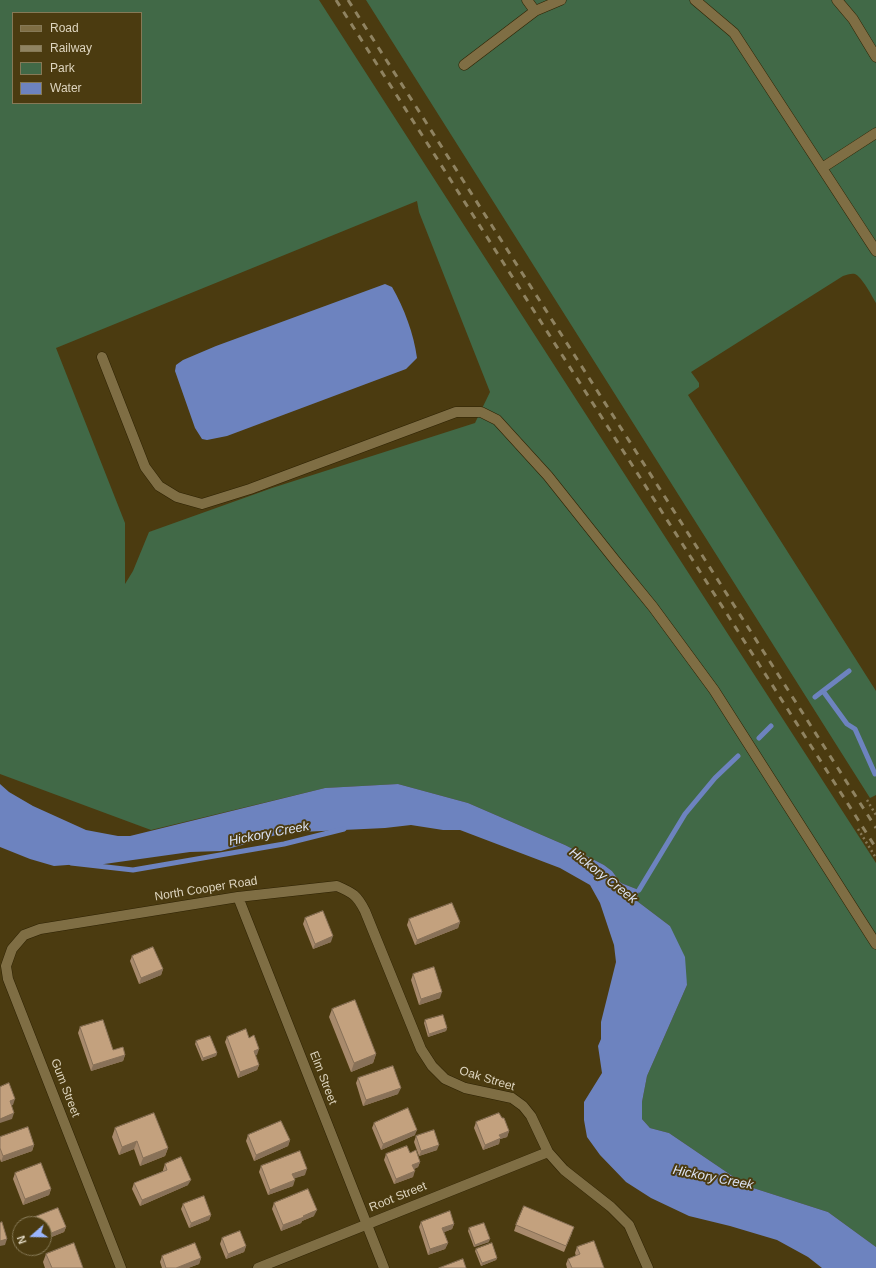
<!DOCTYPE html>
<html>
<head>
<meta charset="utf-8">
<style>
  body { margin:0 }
  #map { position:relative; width:876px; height:1268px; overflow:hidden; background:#4b3b10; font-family:Helvetica,sans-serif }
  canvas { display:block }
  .legend { position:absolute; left:12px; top:12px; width:130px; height:92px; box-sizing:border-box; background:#4b3b10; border:1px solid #867956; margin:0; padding:5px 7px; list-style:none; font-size:12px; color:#ded5bf }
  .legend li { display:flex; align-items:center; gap:8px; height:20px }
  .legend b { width:20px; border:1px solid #867956 }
  .north { position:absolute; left:12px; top:1216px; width:40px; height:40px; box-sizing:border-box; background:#4b3b10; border:1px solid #867956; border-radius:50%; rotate:250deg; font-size:11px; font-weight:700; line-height:16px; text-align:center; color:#ded5bf }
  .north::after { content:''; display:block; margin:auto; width:14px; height:18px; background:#9ab5fd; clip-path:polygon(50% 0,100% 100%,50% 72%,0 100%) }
</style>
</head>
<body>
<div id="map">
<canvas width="876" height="1268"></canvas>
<ul class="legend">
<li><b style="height:5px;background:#7f6e44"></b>Road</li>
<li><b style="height:5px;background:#8f8361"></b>Railway</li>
<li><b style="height:11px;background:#416947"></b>Park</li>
<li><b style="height:11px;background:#6d83bf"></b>Water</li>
</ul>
<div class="north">N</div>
</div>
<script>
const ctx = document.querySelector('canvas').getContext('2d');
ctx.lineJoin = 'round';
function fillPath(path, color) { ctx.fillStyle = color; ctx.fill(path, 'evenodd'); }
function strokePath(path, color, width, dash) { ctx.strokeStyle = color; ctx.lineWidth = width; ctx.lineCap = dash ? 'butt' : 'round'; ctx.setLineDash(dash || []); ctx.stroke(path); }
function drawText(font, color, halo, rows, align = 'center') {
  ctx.font = font + ' Helvetica,sans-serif'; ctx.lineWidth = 4; ctx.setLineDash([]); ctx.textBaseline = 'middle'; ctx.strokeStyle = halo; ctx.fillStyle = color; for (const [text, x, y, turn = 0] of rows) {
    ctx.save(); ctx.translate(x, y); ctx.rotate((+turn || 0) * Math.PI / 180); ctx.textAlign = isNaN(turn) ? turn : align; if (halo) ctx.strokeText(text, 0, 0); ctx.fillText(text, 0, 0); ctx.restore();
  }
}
fillPath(new Path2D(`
  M0 0H319L574 396 876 863V1247L828 1212 747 1186 669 1133 650 1128 642 1119V1102L647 1076 687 985 670 926 637 901 639 890 621 883 612 871 604 865 565 845 468 803 398 784 325 788 151 830 0 774ZM13 13H141V103H13ZM417 201 419 212 490 392 475 423 272 488 149 532 133 571 125 584V523L56 348Z
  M366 0H876V303C872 296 862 277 855 274 851 273 847 275 843 276L691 372 699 383V387L688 395 876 691V795L870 798 851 768Z`), '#416947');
fillPath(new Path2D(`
  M385 284 392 287C404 308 414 334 417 358L406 369 227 436 207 440 202 439 195 428 175 371 176 365 183 360 216 346Z
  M0 784 9 792 33 806 86 830 118 836H130L325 788 398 784 468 803 565 845 604 865 612 871 621 883 639 890 637 901 670 926 685 957 687 985 647 1076 642 1102V1119L650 1128 669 1133 747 1186 828 1212 876 1247V1268H822L808 1257 777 1240 730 1226 689 1216 651 1198 626 1182 600 1155 587 1137 584 1120V1102L602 1073 598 1046 601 1039V1022L616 962 614 945 600 903 590 885 560 868 460 830H443L411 825 385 828 301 832 276 835 221 851 190 852 90 866 81 864 54 866 30 859 0 847Z`), '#6d83bf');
strokePath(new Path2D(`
  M823 691 847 724 855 729 875 774
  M815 697 849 671
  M759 738 771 726
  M71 863 133 870 284 844 344 829
  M639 890 685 814 715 778 738 756`), '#6d83bf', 5);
const minor = new Path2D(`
  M527 0 535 11
  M695 0 734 33 876 251
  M837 0 853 19 876 57
  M464 65 535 11 561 0
  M822 168 876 133
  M102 357 145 467 159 486 177 497 202 504 250 489 456 412H481L497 420 548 476 614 559 653 607 714 690 876 944
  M238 897 384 1268
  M121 1268 8 979 6 966 12 949 24 935 40 929 238 897 337 886C353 893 357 895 365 911L421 1049 432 1066 445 1079 465 1088 512 1098 523 1106 531 1116 548 1152 564 1170 611 1207 629 1225 648 1268
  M258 1268 548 1152`);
strokePath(minor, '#2e2203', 11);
strokePath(new Path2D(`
  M867 800 876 815
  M858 829 876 858`), '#877957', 2.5, [2, 3]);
strokePath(minor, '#7f6e44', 10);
strokePath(new Path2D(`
  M336 0 876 848
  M348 0 876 828`), '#8f8361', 3, [7, 7]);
fillPath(new Path2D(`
  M305 918 331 942 313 949 303 924Z
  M409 919 460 922 458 928 415 945 407 925Z
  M132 956 163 969 161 975 139 984 130 961Z
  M413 974 440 998 419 1005 411 980Z
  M332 1009 376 1054 373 1063 351 1072 329 1017Z
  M425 1020 447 1028 446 1031 428 1037 424 1023Z
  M80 1027 113 1050 125 1055 123 1061 91 1071 78 1033Z
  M227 1037 249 1038 257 1055H255L259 1065 257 1070 238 1078 225 1042Z
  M196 1041 217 1053 216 1056 202 1061 195 1044Z
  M358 1078 398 1094 363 1106 356 1083Z
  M502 1118 509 1131 507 1137 500 1139 499 1144 483 1150 474 1128 476 1122Z
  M374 1123 415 1135 381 1150 372 1128Z
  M115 1128 168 1148 165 1156 140 1166 134 1149 119 1155 112 1137Z
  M248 1135 290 1140 288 1146 254 1161 246 1141Z
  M416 1136 437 1150 419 1156 414 1142Z
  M0 1137 34 1145 32 1151 1 1162 0 1159Z
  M410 1153 420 1162 418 1167 414 1169 413 1177 394 1184 384 1160 386 1154Z
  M165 1164 188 1185 140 1206 132 1189 134 1183 163 1171V1170Z
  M261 1166 305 1175 294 1178 293 1186 268 1195 259 1172Z
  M15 1173 51 1189 49 1195 23 1205 13 1179Z
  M274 1203 314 1216 302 1221 301 1223 281 1231 272 1209Z
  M183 1204 211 1215 209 1220 189 1228 181 1209Z
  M58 1208 66 1227 64 1232 44 1240V1224H28L30 1219Z
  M421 1222 454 1224 452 1229 444 1232 448 1243 445 1249 428 1255 419 1227Z
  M516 1225 572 1233 564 1252 514 1231Z
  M469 1228 489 1242 474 1247 468 1231Z
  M222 1238 246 1246 244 1252 226 1259 220 1244Z
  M577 1247 604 1268H567L566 1264 568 1259 576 1256 575 1253Z
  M476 1249 497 1258 496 1260 481 1266 475 1251Z
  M46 1254 83 1268H45L43 1262Z
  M162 1256 201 1258 199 1264 188 1268H162L160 1262Z`), '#a88a6c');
fillPath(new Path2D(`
  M460 922 458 928 415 945 417 940Z
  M333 936 331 942 313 949 315 944Z
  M163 969 161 975 139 984 141 978Z
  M442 992 440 998 419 1005 421 999Z
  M447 1028 446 1031 428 1037 429 1034Z
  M259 1049 257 1055 251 1057 254 1051Z
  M217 1053 216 1056 202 1061 203 1058Z
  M376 1054 373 1063 351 1072 354 1063Z
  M125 1055 123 1061 91 1071 93 1065Z
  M259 1065 257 1070 238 1078 240 1072Z
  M401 1088 398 1094 363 1106 366 1100Z
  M15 1099 13 1105 7 1107 10 1101Z
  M14 1113 12 1119 0 1123V1119Z
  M417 1130 415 1135 381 1150 383 1144Z
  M509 1131 507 1137 500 1139 499 1144 483 1150 485 1145 499 1135Z
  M290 1140 288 1146 254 1161 256 1155Z
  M137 1141 134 1149 119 1155 122 1147Z
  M34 1145 32 1151 1 1162 3 1156Z
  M439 1145 437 1150 419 1156 421 1151Z
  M168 1148 165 1156 140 1166 143 1158Z
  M420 1162 418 1167 410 1171 412 1165Z
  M307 1169 305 1175 290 1180 292 1174Z
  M415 1171 413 1177 394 1184 396 1179Z
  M191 1180 188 1185 140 1206 142 1200Z
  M295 1180 293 1186 268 1195 270 1190Z
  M51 1189 49 1195 23 1205 25 1199Z
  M317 1210 314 1216 302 1221 301 1223 281 1231 283 1225 303 1216Z
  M211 1215 209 1220 189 1228 191 1223Z
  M454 1224 452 1229 440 1234 442 1228Z
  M66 1227 64 1232 44 1240V1236Z
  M7 1239 5 1245 0 1246V1241Z
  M490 1239 489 1242 474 1247 475 1245Z
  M448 1243 445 1249 428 1255 430 1249Z
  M246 1246 244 1252 226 1259 228 1254Z
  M201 1258 199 1264 188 1268H176Z
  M497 1258 496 1260 481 1266 482 1263Z`), '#887158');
const building = new Path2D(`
  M452 903 460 922 417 940 409 919Z
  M323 911 333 936 315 944 305 918Z
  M153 947 163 969 141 978 132 956Z
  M434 967 442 992 421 999 413 974Z
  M355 1000 376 1054 354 1063 332 1009Z
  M443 1015 447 1028 429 1034 425 1020Z
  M103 1020 113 1050 123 1047 125 1055 93 1065 80 1027Z
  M246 1029 249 1038 254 1035 259 1049 254 1051 259 1065 240 1072 227 1037Z
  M210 1036 217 1053 203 1058 196 1041Z
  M393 1066 401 1088 366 1100 358 1078Z
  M9 1083 15 1099 10 1101 14 1113 0 1119V1087Z
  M408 1108 417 1130 383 1144 374 1123Z
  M154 1113 168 1148 143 1158 137 1141 122 1147 115 1128Z
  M499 1113 502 1118H504L509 1131 499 1135 501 1138 485 1145 476 1122Z
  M281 1121 290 1140 256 1155 248 1135Z
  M28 1127 34 1145 3 1156 0 1148V1137Z
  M434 1130 439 1145 421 1151 416 1136Z
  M407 1146 410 1153 416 1150 420 1162 412 1165 415 1171 396 1179 386 1154Z
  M300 1151 307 1169 292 1174 295 1180 270 1190 261 1166Z
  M181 1157 191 1180 142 1200 134 1183 167 1170 165 1164Z
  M41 1163 51 1189 25 1199 15 1173Z
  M308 1189 317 1210 303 1216 304 1217 283 1225 274 1203Z
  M204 1196 211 1215 191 1223 183 1204Z
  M524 1206 574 1227 566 1246 516 1225Z
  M58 1208 66 1227 44 1236V1224H32L30 1219Z
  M450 1211 454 1224 442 1228 448 1243 430 1249 421 1222Z
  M2 1222 7 1239 0 1241V1223Z
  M484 1223 490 1239 475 1245 469 1228Z
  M240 1231 246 1246 228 1254 222 1238Z
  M594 1241 604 1268H572L568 1259 580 1254 577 1247Z
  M74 1243 83 1268H52L46 1254Z
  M195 1243 201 1258 176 1268H166L162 1256Z
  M492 1243 497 1258 482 1263 476 1249Z
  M463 1259 466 1268H439Z`);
fillPath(building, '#c3a17e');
strokePath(building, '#887158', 1);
drawText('12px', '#ded5bf', '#4b3b10', [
  ["North Cooper Road",206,889,-9],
  ["Elm Street",323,1078,69],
  ["Oak Street",487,1079,17],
  ["Gum Street",65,1088,69],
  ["Root Street",398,1197,-22]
]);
drawText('italic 13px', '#dbe2f3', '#4b3b10', [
  ["Hickory Creek",269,834,-11],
  ["Hickory Creek",603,876,38],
  ["Hickory Creek",713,1178,11]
]);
</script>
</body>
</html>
